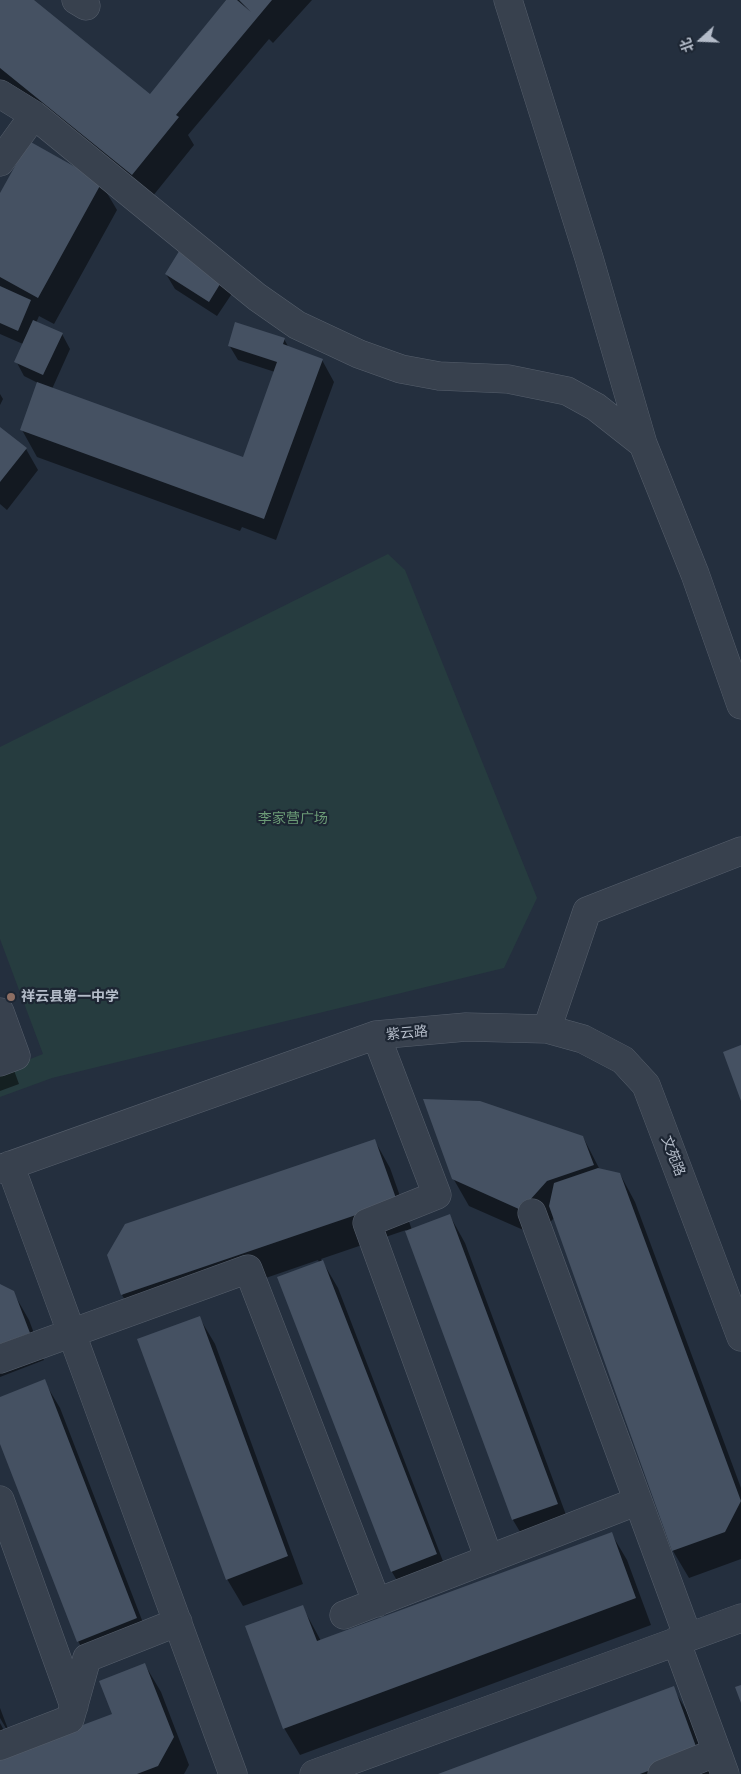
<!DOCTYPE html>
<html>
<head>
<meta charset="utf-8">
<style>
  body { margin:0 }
  #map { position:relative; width:741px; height:1774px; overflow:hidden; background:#242f3e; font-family:"Public Sans","Noto Sans SC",sans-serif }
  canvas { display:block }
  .north { position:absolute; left:676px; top:15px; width:50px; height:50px; -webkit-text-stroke:4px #1d2633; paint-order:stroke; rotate:250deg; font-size:14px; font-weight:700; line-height:20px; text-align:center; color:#b4bcc9 }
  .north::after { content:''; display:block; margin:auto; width:18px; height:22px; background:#b4bcc9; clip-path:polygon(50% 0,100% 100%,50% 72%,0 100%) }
</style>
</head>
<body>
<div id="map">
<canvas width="741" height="1774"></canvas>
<div class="north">北</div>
</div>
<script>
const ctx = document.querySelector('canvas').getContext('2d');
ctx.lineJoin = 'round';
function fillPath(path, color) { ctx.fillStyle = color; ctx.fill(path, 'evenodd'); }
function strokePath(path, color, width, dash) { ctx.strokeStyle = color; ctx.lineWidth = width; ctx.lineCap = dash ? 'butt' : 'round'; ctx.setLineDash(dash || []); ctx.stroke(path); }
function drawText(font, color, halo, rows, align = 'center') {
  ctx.font = font + ' "Public Sans","Noto Sans SC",sans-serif'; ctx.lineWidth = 4.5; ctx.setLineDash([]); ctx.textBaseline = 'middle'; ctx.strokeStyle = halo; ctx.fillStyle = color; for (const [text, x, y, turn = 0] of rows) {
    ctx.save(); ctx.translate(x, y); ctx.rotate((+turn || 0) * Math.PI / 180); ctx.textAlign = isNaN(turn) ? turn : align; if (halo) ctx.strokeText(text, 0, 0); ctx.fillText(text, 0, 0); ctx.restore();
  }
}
fillPath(new Path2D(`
  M388 554 405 570 537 898 504 968 52 1078 0 1097V1071L43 1054 0 939V747Z`), '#263c3f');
fillPath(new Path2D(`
  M0 0H32L150 96 226 0H312L273 43 269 39 188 135 194 145 148 202 0 81Z
  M101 183 117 210 54 324 39 316 36 323 62 334 70 349 52 389 243 460 275 372 238 360 229 345 284 339 289 348 322 360 334 382 276 540 242 527 240 531 37 457 22 430 38 383 24 376 16 361 23 344 0 334V196Z
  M166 274 224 277 233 292 217 316 175 289Z
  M0 394 3 399 0 405Z
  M0 429 26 449 38 470 7 510 0 504Z
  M0 1032 19 1084 0 1091Z
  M583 1137 600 1170 620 1174 635 1202 741 1488V1559L689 1578 673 1551 555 1217 537 1236 469 1206 453 1178Z
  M375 1141 390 1168 412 1230 450 1216 465 1243 572 1531 529 1547 513 1520 406 1230 321 1259 338 1288 451 1582 408 1599 392 1572 279 1278 319 1262 318 1260 138 1322 122 1295Z
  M0 1286 13 1292 29 1320 44 1360 0 1377Z
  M199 1317 215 1344 303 1584 243 1606 227 1579Z
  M44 1381 60 1408 152 1646 93 1668 78 1641 0 1440V1398Z
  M611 1533 627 1560 651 1625 300 1755 284 1728 302 1606 321 1641Z
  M145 1665 161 1692 189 1765 184 1774H0V1723L16 1752 114 1714Z
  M673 1688 689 1715 711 1774H441Z
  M0 1708 11 1737 0 1718Z`), '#0007');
fillPath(new Path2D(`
  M0 0H34L150 94 226 0H237L251 12 239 0H272L176 115 179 117 132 175 0 68Z
  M29 141 102 182 38 298 0 277V193Z
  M181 248 225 276 209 302 165 274Z
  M0 286 31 300 18 331 0 323Z
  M33 320 63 333 43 375 14 362Z
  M235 322 285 338 283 344 323 359 264 519 20 430 37 382 243 457 277 362 228 346Z
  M0 427 27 448 0 482Z
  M741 1045V1101L723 1052Z
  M423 1099 480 1101 583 1136 594 1165 547 1181 521 1210 452 1179Z
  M375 1139 397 1201 121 1295 107 1255 125 1224Z
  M598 1168 620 1173 741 1501 725 1532 672 1551 549 1206 554 1183Z
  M450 1214 558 1504 512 1520 405 1231Z
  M323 1260 437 1554 391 1572 277 1277Z
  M0 1284 14 1291 30 1333 0 1344Z
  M200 1316 288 1556 226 1580 137 1339Z
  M45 1379 137 1618 77 1642 0 1444V1397Z
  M612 1532 636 1598 283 1729 245 1626 303 1605 317 1641Z
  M145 1663 174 1737 158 1766 137 1774H0V1756L112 1714 99 1681Z
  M741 1685V1703L735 1687Z
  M674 1686 698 1752 640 1774H438Z`), '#455162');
const minor = new Path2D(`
  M76 0 86 6
  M508 0 589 258 643 444 695 574 741 705
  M0 94 34 115 257 297 297 325 359 354 401 369 439 376 508 379 567 391 596 407 643 444
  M0 162 34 115
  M0 1012 16 1056 0 1062
  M547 1029 587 911 741 851
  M376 1035 437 1195 367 1223 489 1559
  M10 1165 233 1774
  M0 1169 376 1035 466 1027 547 1029 583 1039 623 1060 646 1085 741 1337
  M532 1213 688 1637
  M0 1359 248 1269 377 1603
  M0 1500 74 1706
  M344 1615 638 1501
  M676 1641 717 1752
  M0 1746 70 1719 87 1658 178 1622
  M314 1774 741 1618
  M662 1774 717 1752 725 1774`);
strokePath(minor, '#565f6c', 29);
strokePath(minor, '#38414e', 28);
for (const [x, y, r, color] of [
  [11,997,5,"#8d6e63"]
]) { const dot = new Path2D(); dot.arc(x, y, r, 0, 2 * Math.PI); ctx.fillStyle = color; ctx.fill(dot); strokePath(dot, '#1d2633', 2); }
drawText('14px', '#6b9a76', '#1d2633', [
  ["李家营广场",293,819]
]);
drawText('bold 14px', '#b4bcc9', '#1d2633', [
  ["祥云县第一中学",21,997]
], 'left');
drawText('14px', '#b4bcc9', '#1d2633', [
  ["紫云路",407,1033,-5],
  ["文苑路",673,1156,69]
]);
</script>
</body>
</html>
